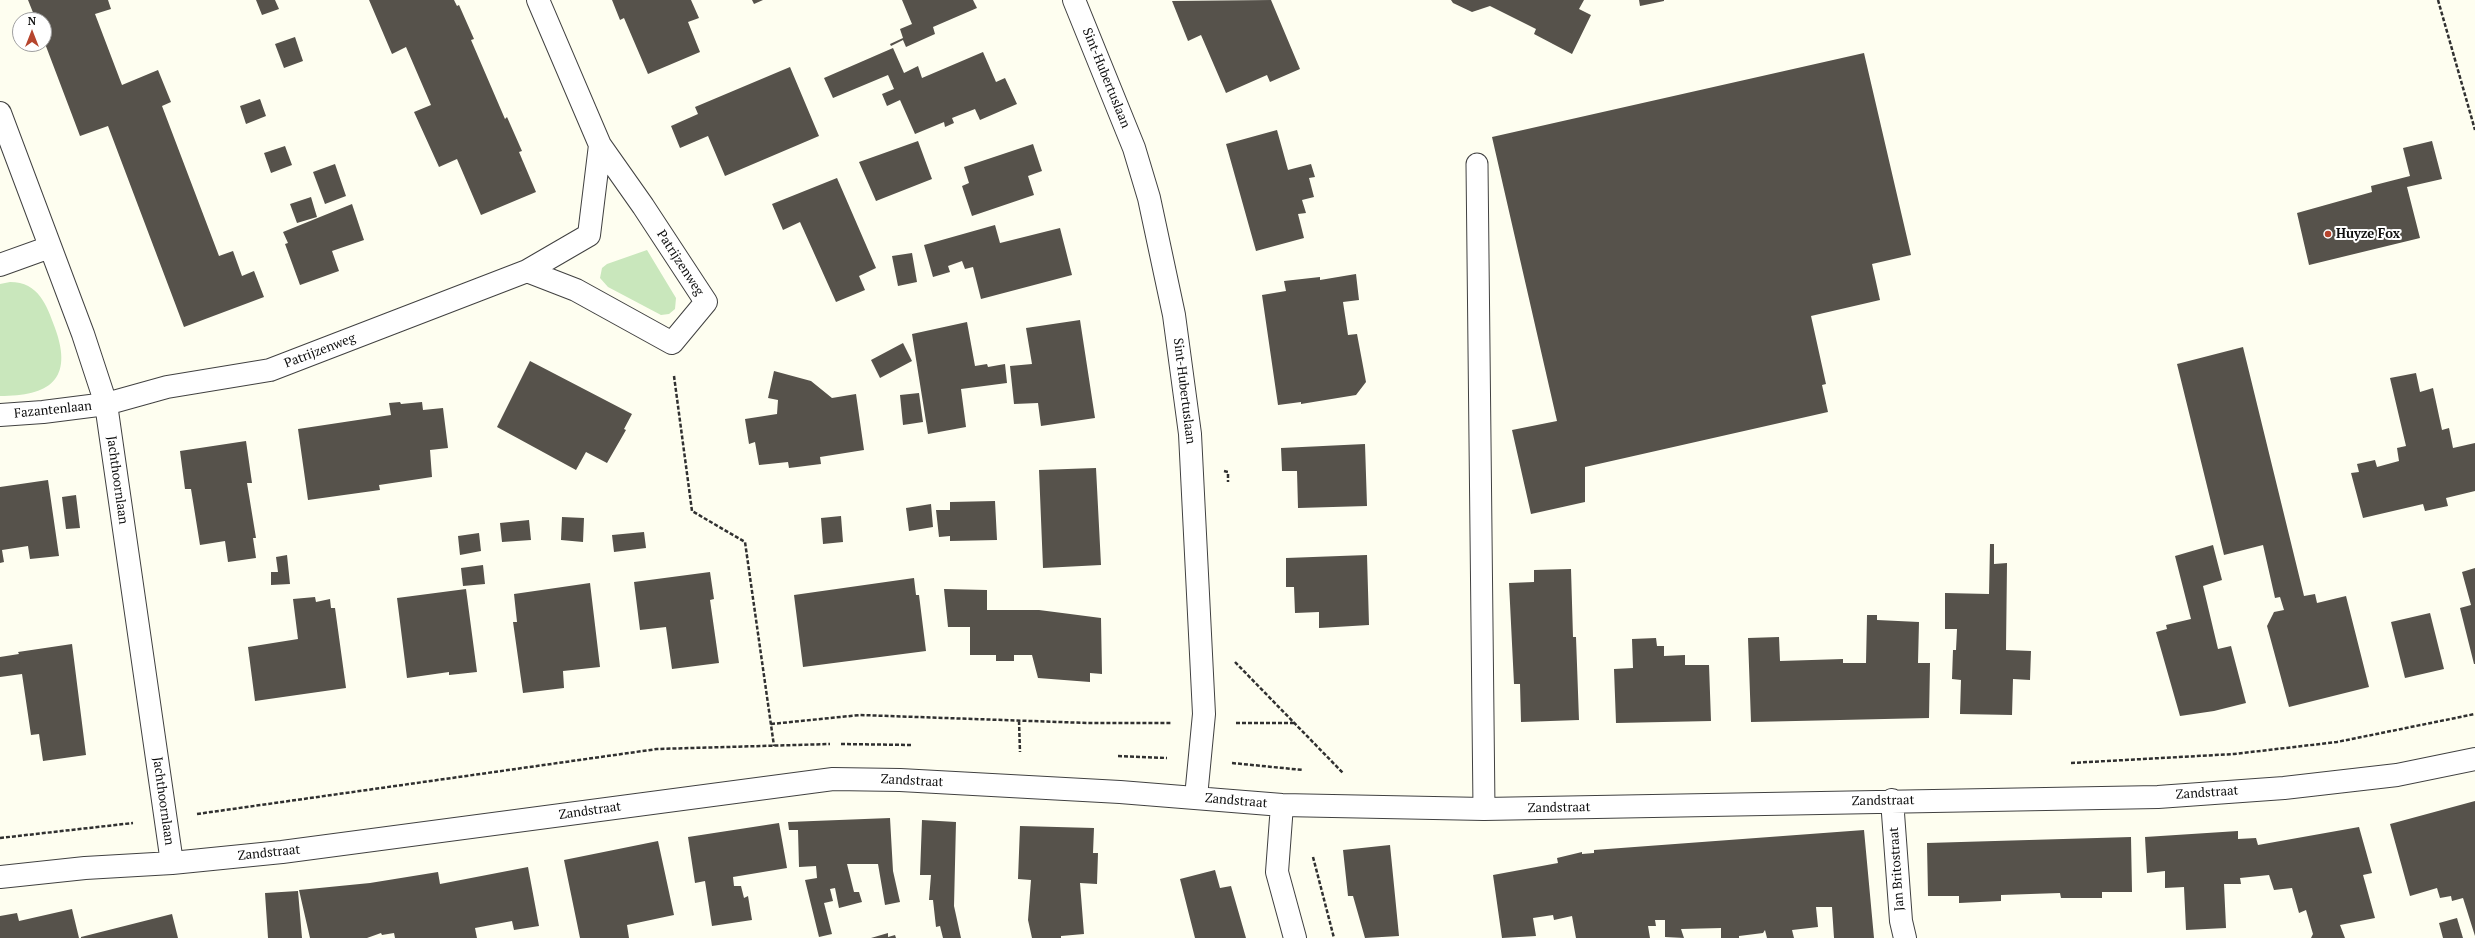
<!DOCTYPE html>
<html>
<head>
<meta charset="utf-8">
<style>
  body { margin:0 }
  #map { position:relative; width:2475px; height:938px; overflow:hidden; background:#fefef0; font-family:"PT Serif",serif }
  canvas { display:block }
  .north { position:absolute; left:12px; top:12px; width:40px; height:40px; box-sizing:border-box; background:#fff; border:1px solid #9f9f9f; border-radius:50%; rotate:0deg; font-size:11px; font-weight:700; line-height:16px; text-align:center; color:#0e0e0e }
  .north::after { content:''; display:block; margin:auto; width:14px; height:18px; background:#b6452e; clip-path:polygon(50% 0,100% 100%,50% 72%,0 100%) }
</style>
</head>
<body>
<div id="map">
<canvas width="2475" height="938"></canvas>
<div class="north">N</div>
</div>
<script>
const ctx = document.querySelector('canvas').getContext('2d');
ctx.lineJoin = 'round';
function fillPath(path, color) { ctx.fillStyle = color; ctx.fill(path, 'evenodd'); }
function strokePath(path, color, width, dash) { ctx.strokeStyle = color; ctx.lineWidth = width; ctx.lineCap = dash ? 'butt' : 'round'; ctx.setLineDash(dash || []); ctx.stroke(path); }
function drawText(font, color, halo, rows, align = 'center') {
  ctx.font = font + ' "PT Serif",serif'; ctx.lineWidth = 4; ctx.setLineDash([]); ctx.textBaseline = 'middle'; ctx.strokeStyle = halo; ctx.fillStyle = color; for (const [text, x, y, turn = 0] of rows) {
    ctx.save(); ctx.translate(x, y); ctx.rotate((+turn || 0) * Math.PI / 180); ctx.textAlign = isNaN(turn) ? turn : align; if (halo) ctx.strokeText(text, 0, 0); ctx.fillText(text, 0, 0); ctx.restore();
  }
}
fillPath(new Path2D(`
  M647 250 676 298 675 309 669 314 661 315 608 287 600 278 602 268 607 264Z
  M10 282C39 282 47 306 55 328 74 380 49 396 0 396V284Z`), '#c9e7bc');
fillPath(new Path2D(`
  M28 0H108L111 9 95 14 122 85 158 70 171 102 162 106 219 256 233 251 242 276 254 271 264 297 184 327 108 126 80 136 44 41V20H36Z
  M256 0H275L279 9 262 15Z
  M369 0H454L457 6 459 5 474 39 471 40 505 119 507 117 522 151 519 152 536 192 481 215 457 159 439 167 414 112 431 105 406 47 392 54Z
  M612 0H691L699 18 688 22 700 52 648 74 624 18 620 20Z
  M752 0H763L754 4Z
  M902 0H973L977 8 933 27 935 34 906 47 903 40 891 46 890 44 903 38 900 29 912 24Z
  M1271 0 1300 69 1270 82 1267 75 1226 93 1201 35 1188 41 1172 1Z
  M1451 0H1584L1579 9 1591 15 1572 54 1534 34 1536 29 1490 6 1472 12 1453 3Z
  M1639 0H1664V1L1640 6Z
  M295 37 303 61 284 68 275 44Z
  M893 48 904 73 918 66 922 78 983 52 996 82 1005 78 1017 104 980 120 975 109 952 118 954 123 945 127 944 122 915 134 900 100 887 106 882 94 894 89 888 75 833 98 824 78Z
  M1864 53 1911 255 1872 264 1880 300 1811 316 1826 384 1822 385 1828 412 1585 467V502L1531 514 1512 430 1557 421 1492 137Z
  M790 67 819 136 725 176 708 136 680 148 671 126 698 114 695 107Z
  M260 99 266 116 246 124 240 106Z
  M1277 130 1288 170 1311 164 1315 177 1309 178 1314 197 1302 200 1306 213 1298 214 1304 238 1256 251 1226 144Z
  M918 141 932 179 876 201 859 162Z
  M2432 141 2442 179 2407 187 2420 238 2309 265 2297 213 2372 192 2371 186 2410 176 2403 148Z
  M1033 144 1042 171 1028 176 1034 195 972 216 962 186 969 183 964 167Z
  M285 146 292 165 271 173 264 153Z
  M335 164 346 196 325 204 313 172Z
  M837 178 876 268 859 276 865 290 836 302 800 222 783 230 772 204Z
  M311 197 317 217 297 223 290 204Z
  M352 204 364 240 332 251 339 271 300 285 285 244 288 243 283 232Z
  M995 225 1000 243 1060 228 1072 275 981 299 973 267 965 269 962 261 948 266 950 272 933 277 924 245Z
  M912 253 917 282 898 286 892 256Z
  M1356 274 1359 300 1343 302 1348 335 1357 334 1366 382 1356 395 1301 404V402L1278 405 1262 295 1286 291 1284 281 1320 277V280Z
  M1080 320 1095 418 1041 426 1038 403 1014 404 1010 366 1032 364 1026 328Z
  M967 322 975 366 987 364 988 367 1005 364 1007 383 961 389 966 427 928 434 912 334Z
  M903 343 912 361 880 378 871 360Z
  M2243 347 2304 596 2315 594 2317 603 2346 596 2369 687 2289 707 2267 626 2274 612 2284 610 2280 597 2275 598 2263 545 2224 555 2177 364Z
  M530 361 632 414 624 429 626 430 607 463 586 452 576 470 497 427Z
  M774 371 811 381 832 398 856 394 864 450 820 457 821 464 789 468 788 462 759 465 755 442 749 444 745 419 777 414 778 400 768 398Z
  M2416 373 2420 392 2433 388 2442 430 2449 428 2453 448 2475 443V491L2446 498 2448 506 2425 511 2423 504 2363 518 2351 473 2359 472 2357 464 2375 460 2377 467 2399 461 2397 448 2406 446 2390 378Z
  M919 393 923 422 903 425 900 395Z
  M400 402 401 404 422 402 423 410 443 408 448 448 430 450 432 477 379 485 380 490 308 500 298 429 391 415 389 403Z
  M246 441 252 483H247L256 538H253L256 558 228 562 225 541 200 545 191 489H185L180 451Z
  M1365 444 1367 506 1298 508 1297 471H1282L1281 448Z
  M1096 468 1101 565 1043 568 1039 470Z
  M48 480 59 556 30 559 28 546 2 550 4 562 0 563V487Z
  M76 495 80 528 66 529 62 497Z
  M995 501 997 540 950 541V536L939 537 936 510H950V502Z
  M931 504 933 527 909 531 906 508Z
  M841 516 843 542 823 544 821 518Z
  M562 517 584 518 583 542 561 540Z
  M529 520 531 540 502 542 500 523Z
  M644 532 646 548 614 552 612 535Z
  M479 533 481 551 460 555 458 536Z
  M1990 544H1994V564L2007 563 2006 650 2031 651 2030 680 2013 679 2012 715 1960 714 1961 680 1952 679 1953 650H1956L1957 629H1945V593L1989 594Z
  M2213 545 2222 580 2203 586 2218 649 2231 646 2246 703 2214 711 2180 716 2156 632 2167 629 2166 625 2191 619 2175 556Z
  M287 555 290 584 271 585V572H278L276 557Z
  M1367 555 1369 625 1319 628V612L1295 613 1294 587H1286V558Z
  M483 565 485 584 463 586 461 568Z
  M2475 568V664H2474L2460 608 2471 605 2462 572Z
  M1571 569 1573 637H1576L1579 720 1521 722 1520 684H1514L1509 583 1534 582V570Z
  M710 572 714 599 710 600 719 663 672 669 666 627 640 630 634 582Z
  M914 578 916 595H919L926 651 803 667 794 595Z
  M590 583 600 667 563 671 564 688 523 693 513 622H517L514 594Z
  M466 589 477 672 449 675V672L407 678 397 598Z
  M944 589 987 590V610H1039L1101 618 1102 674 1090 673V682L1038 678 1032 655H1014V661H996V655H970V627H948Z
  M315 597 316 602 330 599 331 608H335L346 688 255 701 248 647 298 639 293 599Z
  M2430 613 2444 669 2405 678 2391 622Z
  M1867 615H1877V620L1919 622 1918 663H1930L1929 718 1751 722 1748 638 1779 637 1780 661 1843 659V663H1866Z
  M1656 638 1657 646H1664V656L1685 655V665H1709L1711 721 1616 723 1614 669 1633 668 1632 639Z
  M72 644 86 755 43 761 39 734 31 735 22 674 0 677V657L19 654 18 652Z
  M2475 801V936L2463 898 2452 901 2451 896 2440 898 2437 888 2410 896 2390 824Z
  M890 818 893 871 900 902 885 905 878 864H847L854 892H859L862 902 839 908 835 888 830 889 833 901 824 903 832 934 819 937 805 880 817 878 816 866 799 867 798 830H789L788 822Z
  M922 820 956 822 954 906 961 938H943L940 926 936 927 933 900H929L931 875H920Z
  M779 823 787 868 733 877 734 886H741L744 898 748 896 752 920 712 926 705 881 695 883 688 837Z
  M1020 826 1094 828 1093 853H1098L1097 884 1080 883 1084 934 1061 936V938H1032L1028 920 1031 880 1018 879Z
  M2359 827 2372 873 2363 875 2375 918 2340 925 2345 938H2311L2313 934 2306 910 2299 913 2292 888 2274 890 2269 875 2240 878 2241 884H2224L2226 928 2186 930 2184 887 2165 888V871L2147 873 2145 837 2238 831V839L2256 838 2258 845Z
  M1864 830 1874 938H1834L1832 907H1816L1818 927 1792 930 1794 938H1767L1765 930 1763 933 1739 936V938H1721V928L1681 929 1684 938 1665 937V920H1655L1656 926H1648L1650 938H1576L1572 916 1554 920 1553 915 1533 918 1536 936 1502 938 1493 875 1558 863 1557 858 1582 852V854L1594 853V850Z
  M2131 837 2132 892H2102V898H2061L2060 893 2001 895V901L1959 903V896H1928L1927 843Z
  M658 841 674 915 627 925 629 938H580L564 860Z
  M1390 845 1399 936 1365 938 1353 896H1348L1343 850Z
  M528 867 539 926 514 930 512 921 475 928 477 938H395L394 933 382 935 381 933 367 938H310L299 890 370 883 438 872 440 884Z
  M1215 870 1220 888 1231 886 1246 938H1195L1180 879Z
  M298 891 302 938H268L265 893Z
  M72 909 79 938H0V916L17 913 19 921Z
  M172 914 178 938H81V937Z
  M2457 918 2463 938H2443L2439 923Z
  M888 933V937L895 935 896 938H871Z`), '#56524b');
const lane = new Path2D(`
  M1477 164 1484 809`);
const street = new Path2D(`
  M1074 0 1134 148 1149 198 1174 315 1190 434 1204 714 1196 797
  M0 113 83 334 106 404 172 863
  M0 265 50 247
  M527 271 589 235 600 145
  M0 415 43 412 106 404 167 387 270 370 527 271 576 290 672 343 706 302 643 206 600 145 538 0
  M1892 800 1901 921 1905 938
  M1282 805 1277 872 1295 938
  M0 877 85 868 172 863 282 852 833 779 900 780 1120 792 1282 805 1484 809 2158 797 2284 788 2397 775 2475 759`);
strokePath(lane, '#414141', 23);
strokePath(street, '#414141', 24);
strokePath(new Path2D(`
  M2438 0 2475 130
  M674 376 692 511 745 542 774 746
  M1224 471 1228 472V482
  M1235 662 1343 773
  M1019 721 1020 752
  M1236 723H1295
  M771 724 860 715 1088 723H1171
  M841 744 912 745
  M1118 756 1167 758
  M1232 763 1303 770
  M2071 763 2234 754 2337 742 2475 714
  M197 814 657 749 830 744
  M0 838 133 823
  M1313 857 1334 938`), '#303030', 2.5, [4, 2]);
strokePath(lane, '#fff', 21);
strokePath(street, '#fff', 22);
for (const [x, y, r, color] of [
  [2328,234,4,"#b6452e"]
]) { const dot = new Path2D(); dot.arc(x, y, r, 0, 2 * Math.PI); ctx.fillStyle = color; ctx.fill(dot); strokePath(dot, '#fff', 1.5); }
drawText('13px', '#0e0e0e', '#fff', [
  ["Sint-Hubertuslaan",1106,78,68],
  ["Patrijzenweg",680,263,57],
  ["Patrijzenweg",320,351,-21],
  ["Sint-Hubertuslaan",1184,391,83],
  ["Fazantenlaan",53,410,-6],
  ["Jachthoornlaan",117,480,82],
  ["Zandstraat",912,781,3],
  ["Zandstraat",2207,793,-4],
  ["Jachthoornlaan",163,801,82],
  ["Zandstraat",1236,801,5],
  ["Zandstraat",1883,801,-1],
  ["Zandstraat",1559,808,-1],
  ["Zandstraat",590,811,-8],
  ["Zandstraat",269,853,-6],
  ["Jan Britostraat",1897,869,-94]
]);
drawText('bold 13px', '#0e0e0e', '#fff', [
  ["Huyze Fox",2336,234]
], 'left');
</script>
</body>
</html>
